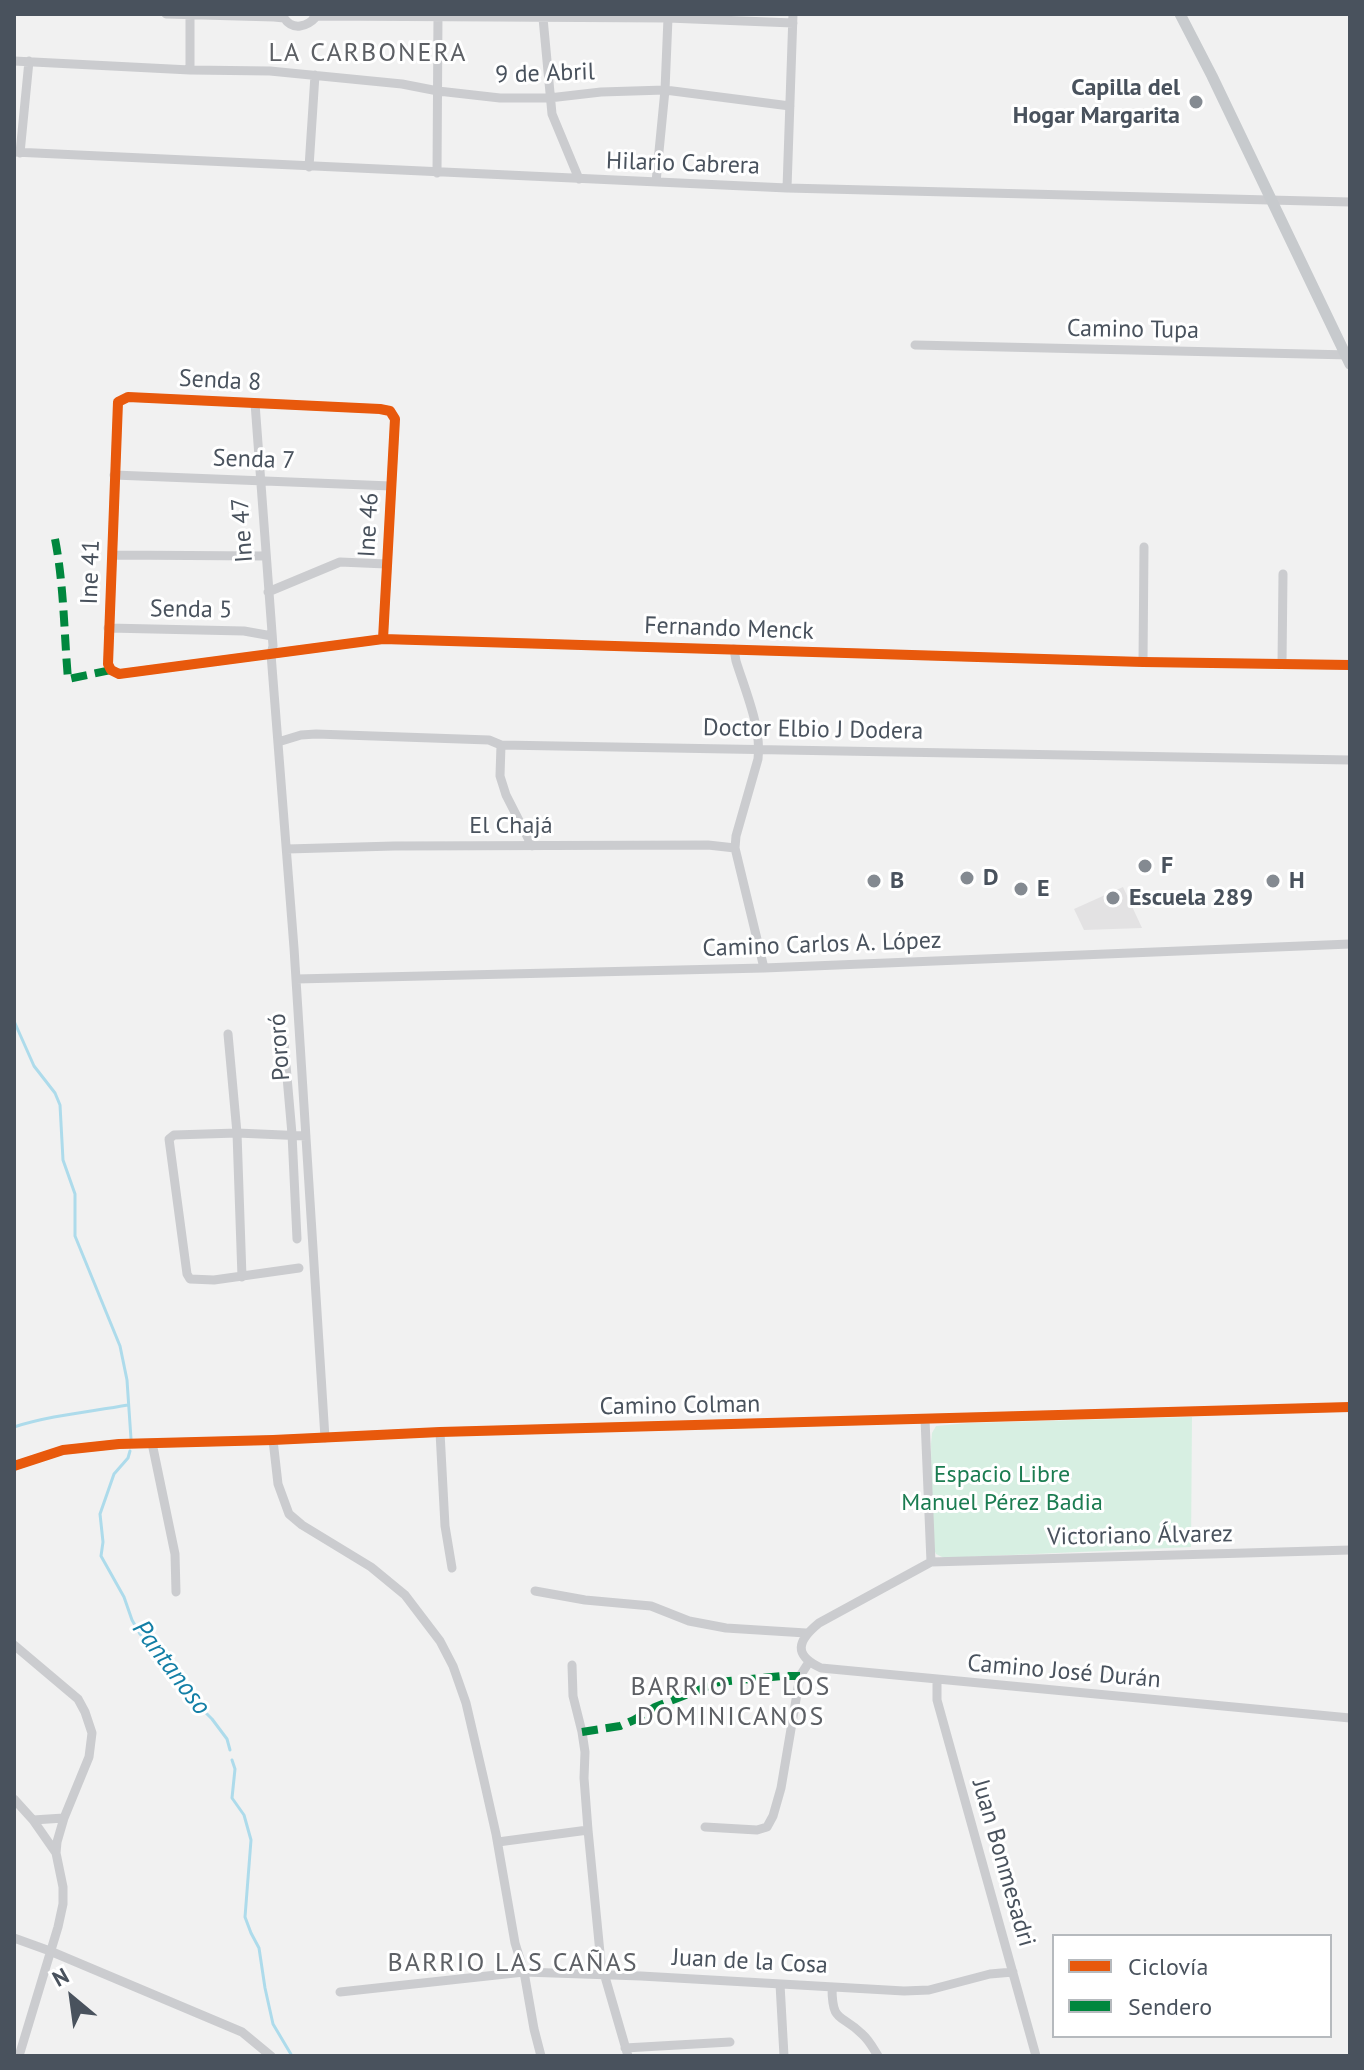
<!DOCTYPE html>
<html>
<head>
<meta charset="utf-8">
<style>
  body { margin:0 }
  #map { position:relative; width:1364px; height:2070px; overflow:hidden; background:#f1f1f1; font-family:"PT Sans",sans-serif }
  canvas { display:block }
  .frame { position:absolute; inset:0; border:16px solid #49525d; pointer-events:none }
  .legend { position:absolute; left:1052px; top:1934px; width:280px; height:104px; box-sizing:border-box; background:#fff; border:2px solid #b6babe; margin:0; padding:10px 14px; list-style:none; font-size:24px; color:#49525d }
  .legend li { display:flex; align-items:center; gap:16px; height:40px }
  .legend b { width:40px; border:2px solid #b6babe }
  .north { position:absolute; left:32px; top:1958px; width:80px; height:80px; -webkit-text-stroke:6px #fff; paint-order:stroke; rotate:331deg; font-size:22px; font-weight:700; line-height:32px; text-align:center; color:#49525d }
  .north::after { content:''; display:block; margin:auto; width:28px; height:36px; background:#49525d; clip-path:polygon(50% 0,100% 100%,50% 72%,0 100%) }
</style>
</head>
<body>
<div id="map">
<canvas width="1364" height="2070"></canvas>
<div class="frame"></div>
<ul class="legend">
<li><b style="height:10px;background:#e8590c"></b>Ciclovía</li>
<li><b style="height:10px;background:#00873e"></b>Sendero</li>
</ul>
<div class="north">N</div>
</div>
<script>
const ctx = document.querySelector('canvas').getContext('2d');
ctx.lineJoin = 'round';
function fillPath(path, color) { ctx.fillStyle = color; ctx.fill(path, 'evenodd'); }
function strokePath(path, color, width, dash) { ctx.strokeStyle = color; ctx.lineWidth = width; ctx.lineCap = dash ? 'butt' : 'round'; ctx.setLineDash(dash || []); ctx.stroke(path); }
function drawText(font, color, halo, rows, align = 'center') {
  ctx.font = font + ' "PT Sans",sans-serif'; ctx.lineWidth = 6; ctx.setLineDash([]); ctx.textBaseline = 'middle'; ctx.strokeStyle = halo; ctx.fillStyle = color; for (const [text, x, y, turn = 0] of rows) {
    ctx.save(); ctx.translate(x, y); ctx.rotate((+turn || 0) * Math.PI / 180); ctx.textAlign = isNaN(turn) ? turn : align; if (halo) ctx.strokeText(text, 0, 0); ctx.fillText(text, 0, 0); ctx.restore();
  }
}
fillPath(new Path2D(`
  M1123 887 1142 928 1084 930 1074 909Z`), '#e3e2e3');
fillPath(new Path2D(`
  M1192 1417 1191 1547 944 1558 936 1554 932 1545 931 1444 932 1433 936 1426 968 1423Z`), '#d7efe2');
strokePath(new Path2D(`
  M14 1021 34 1066 55 1093 60 1105 63 1160 75 1194V1236L120 1346 127 1380 131 1439
  M14 1427C52 1415 89 1412 128 1405
  M130 1451 128 1458 114 1474 100 1514 103 1542 101 1556 124 1597 132 1620 140 1634 154 1645 180 1674 187 1684 190 1697 212 1719 227 1739 230 1750
  M232 1760 235 1769 232 1798 244 1815 251 1840 245 1917 251 1933 259 1948 265 1988 273 2024 292 2056`), '#addbeb', 3);
strokePath(new Path2D(`
  M166 14 274 17 284 18C293 31 307 27 317 16
  M190 14V70
  M313 14 317 16 668 18 793 23
  M543 18 552 114 579 179
  M14 61 190 70 270 71 402 84 438 91 500 98H549L601 92 665 90 790 106
  M14 152 787 188 1350 202
  M20 153 29 61
  M309 167 315 75
  M437 173 438 14
  M656 182 665 90 668 18
  M787 188 793 14
  M915 345 1350 355
  M255 403 273 646 271 654 294 948 325 1438
  M114 475 391 486
  M112 555 265 556
  M268 592 340 562 386 564
  M108 628 244 631 272 636
  M383 639 395 419 390 411 380 409 128 397 118 402 108 664 111 670 119 674 383 639 1143 662 1350 665
  M734 649 736 661C745 690 762 729 758 759L736 836 735 848 764 968
  M1143 662 1144 547
  M1282 664 1283 574
  M278 742 301 735 316 734 489 740 501 745 1350 760
  M501 745 500 776 506 795 532 846
  M287 849 394 846 708 845 735 848
  M296 979 764 968 1350 944
  M283 1031 292 1134 297 1239
  M228 1034 237 1133 242 1277
  M299 1268 214 1280 190 1279 187 1274 169 1139 174 1135 237 1133 306 1136
  M925 1419 931 1562
  M440 1432 445 1526 452 1568
  M273 1440 278 1484 289 1514 302 1525 371 1567 405 1595 440 1641 453 1666 466 1703 483 1776 496 1834 515 1943 524 1972 534 2029 541 2056
  M152 1443 175 1554 176 1592
  M14 1466 63 1450 119 1444 273 1440 440 1432 1350 1407
  M1350 1550 931 1562 819 1623C797 1641 793 1655 821 1668L1350 1718
  M535 1591 585 1600 651 1606 689 1621 726 1628 806 1633
  M14 1645 78 1699 85 1712 92 1733 89 1757 64 1818 57 1842 56 1853 63 1887V1904L58 1927 19 2056
  M572 1665 573 1696 582 1732 585 1752 584 1778 588 1830 601 1963 628 2056
  M937 1680V1700L1036 2056
  M14 1799 33 1820 56 1853
  M33 1820 64 1818
  M705 1827 757 1830 767 1827 773 1816 781 1788 800 1676 809 1662
  M498 1842 588 1830
  M14 1938 50 1951 242 2032 271 2056
  M780 1984 784 2056
  M832 1987C832 2024 841 2013 862 2034 869 2040 873 2048 878 2056
  M340 1992 524 1972 641 1976 904 1991 929 1990 990 1974 1013 1972
  M625 2048 730 2042`), '#cbcccf', 9);
strokePath(new Path2D(`
  M1180 14 1212 76 1350 364`), '#c7cacd', 11);
strokePath(new Path2D(`
  M55 539C64 585 64 633 68 679L111 670
  M582 1732 620 1726 634 1720 655 1707 719 1682 782 1676H800`), '#00873e', 8, [16, 8]);
strokePath(new Path2D(`
  M383 639 395 419 390 411 380 409 128 397 118 402 108 664 111 670 119 674 383 639 1143 662 1350 665
  M14 1466 63 1450 119 1444 273 1440 440 1432 1350 1407`), '#e8590c', 10);
for (const [x, y, r, color] of [
  [1196,102,8,"#848a91"],
  [1145,866,8,"#848a91"],
  [967,878,8,"#848a91"],
  [874,881,8,"#848a91"],
  [1273,881,8,"#848a91"],
  [1021,889,8,"#848a91"],
  [1113,898,8,"#848a91"]
]) { const dot = new Path2D(); dot.arc(x, y, r, 0, 2 * Math.PI); ctx.fillStyle = color; ctx.fill(dot); strokePath(dot, '#fff', 3); }
drawText('24px', '#49525d', '#fff', [
  ["9 de Abril",545,74,-2],
  ["Hilario Cabrera",683,164,2],
  ["Camino Tupa",1133,330,1],
  ["Senda 8",220,381,3],
  ["Senda 7",254,460,2],
  ["Ine 46",369,525,-87],
  ["Ine 47",243,530,-94],
  ["Ine 41",91,572,-88],
  ["Senda 5",191,610,1],
  ["Fernando Menck",729,629,2],
  ["Doctor Elbio J Dodera",813,730,1],
  ["El Chajá",511,826],
  ["Camino Carlos A. López",822,945,-2],
  ["Pororó",280,1047,-94],
  ["Camino Colman",680,1406,-1],
  ["Victoriano Álvarez",1140,1536,-1],
  ["Camino José Durán",1064,1672,5],
  ["Juan Bonmesadri",1003,1863,74],
  ["Juan de la Cosa",750,1962,3]
]);
drawText('bold 24px', '#49525d', '#fff', [
  ["Capilla del",1180,88,"right"],
  ["Hogar Margarita",1180,116,"right"],
  ["F",1161,866],
  ["D",983,878],
  ["B",890,881],
  ["H",1289,881],
  ["E",1037,889],
  ["Escuela 289",1129,898]
], 'left');
drawText('24px', '#1b7c51', '#fff', [
  ["Espacio Libre",1002,1475],
  ["Manuel Pérez Badia",1002,1503]
]);
ctx.letterSpacing = '2px';
drawText('26px', '#5d6065', '#fff', [
  ["LA CARBONERA",368,54],
  ["BARRIO DE LOS",731,1688],
  ["DOMINICANOS",731,1718],
  ["BARRIO LAS CAÑAS",513,1964]
]);
ctx.letterSpacing = '0px';
drawText('italic 26px', '#137fa6', '#fff', [
  ["Pantanoso",171,1668,53]
]);
</script>
</body>
</html>
